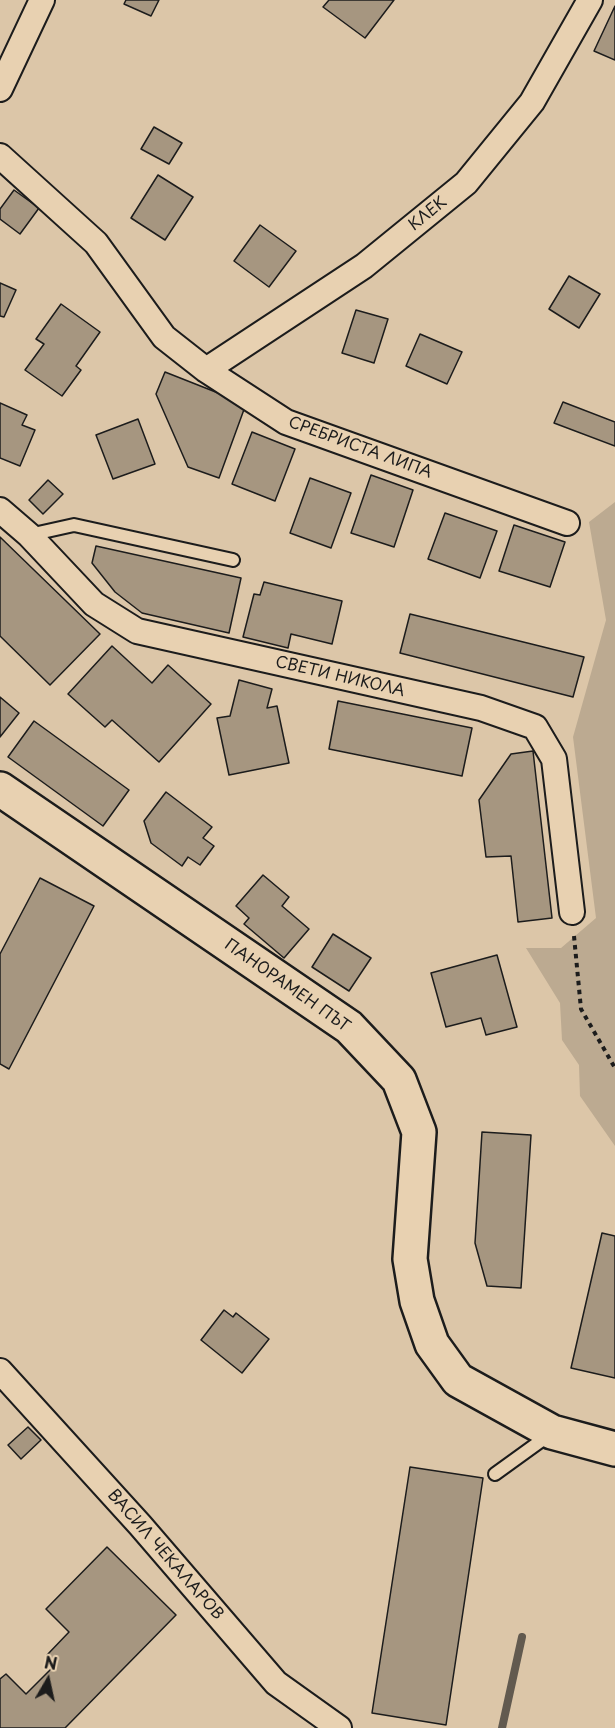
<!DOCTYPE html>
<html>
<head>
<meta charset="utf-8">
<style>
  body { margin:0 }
  #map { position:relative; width:615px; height:1728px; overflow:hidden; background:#dcc6a8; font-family:"Playpen Sans",sans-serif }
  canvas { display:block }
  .north { position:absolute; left:18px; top:1650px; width:60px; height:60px; -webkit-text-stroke:4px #e8d1b1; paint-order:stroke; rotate:9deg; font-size:16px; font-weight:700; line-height:24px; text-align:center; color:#1c1c1c }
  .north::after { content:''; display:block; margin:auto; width:21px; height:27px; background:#1c1c1c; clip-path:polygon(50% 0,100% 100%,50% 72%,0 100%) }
</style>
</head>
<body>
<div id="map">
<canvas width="615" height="1728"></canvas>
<div class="north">N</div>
</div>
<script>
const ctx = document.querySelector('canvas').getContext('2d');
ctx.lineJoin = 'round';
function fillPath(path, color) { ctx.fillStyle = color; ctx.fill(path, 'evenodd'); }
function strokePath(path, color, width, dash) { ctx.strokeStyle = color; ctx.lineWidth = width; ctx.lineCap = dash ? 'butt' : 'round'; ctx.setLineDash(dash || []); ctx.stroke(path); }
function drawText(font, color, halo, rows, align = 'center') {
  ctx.font = font + ' "Playpen Sans",sans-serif'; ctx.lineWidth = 4.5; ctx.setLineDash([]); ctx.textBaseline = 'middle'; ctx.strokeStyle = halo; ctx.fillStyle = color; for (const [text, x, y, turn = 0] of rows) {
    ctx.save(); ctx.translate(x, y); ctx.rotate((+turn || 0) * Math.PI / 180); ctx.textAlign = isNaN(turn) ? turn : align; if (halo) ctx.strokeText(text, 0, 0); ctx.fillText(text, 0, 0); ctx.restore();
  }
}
fillPath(new Path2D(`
  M615 502V1146L580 1096 579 1065 562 1040 560 1003 526 948H561L596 918 573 737 606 620 589 522Z`), '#bcaa91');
strokePath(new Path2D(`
  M502 1728 522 1637`), '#625a4f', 8);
const building = new Path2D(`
  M126 0H159L151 16 124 4Z
  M329 0H394L365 38 323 7Z
  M615 6V60L594 51Z
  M154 127 182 143 169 164 141 149Z
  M158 175 193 197 165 240 131 218Z
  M14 190 39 208 20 234 0 219V209Z
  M260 225 296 251 269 287 234 261Z
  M569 276 600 294 579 328 549 309Z
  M0 283 16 290 4 317 0 316Z
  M61 304 100 332 76 366 81 370 62 396 25 370 44 344 36 339Z
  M356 310 388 319 374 363 342 353Z
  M420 334 462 352 447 384 406 366Z
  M165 372 246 404 219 478 188 467 156 394Z
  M563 402 615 422V446L554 423Z
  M0 403 27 415 22 425 35 430 20 466 0 458Z
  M138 419 155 464 113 479 96 435Z
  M252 432 295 449 275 501 232 484Z
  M371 475 413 490 394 547 351 533Z
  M310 478 351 493 331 548 290 533Z
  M48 480 63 494 43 514 29 500Z
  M445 513 497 531 480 578 428 559Z
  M514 525 565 542 550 587 499 571Z
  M0 537 100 634 50 685 0 636Z
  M96 546 241 578 229 633 142 613 115 592 92 563Z
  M264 582 342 601 332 644 291 634 288 648 243 637 254 594 260 595Z
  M410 614 584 657 573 697 400 653Z
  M112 646 152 683 168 665 211 704 159 762 112 720 105 727 68 694Z
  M239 680 272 689 267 708 277 706 289 763 229 775 217 718 230 716Z
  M0 697 19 713 0 737Z
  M338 701 472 728 462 776 329 749Z
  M34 721 129 790 103 826 8 757Z
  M533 751 552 918 518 922 511 856 486 857 479 800 511 754Z
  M166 792 212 827 203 838 214 846 200 865 188 857 182 866 151 843 144 821Z
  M263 875 289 897 282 906 309 929 284 958 244 924 249 918 236 906Z
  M40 878 94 906 9 1069 0 1064V954Z
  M333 934 371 958 349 991 312 967Z
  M497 955 517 1027 486 1035 481 1018 446 1027 431 973Z
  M482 1132 531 1135 521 1288 487 1286 475 1243Z
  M602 1233 615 1236V1378L571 1368Z
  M224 1310 233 1317 236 1313 269 1339 242 1373 201 1340Z
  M28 1427 41 1440 21 1459 8 1445Z
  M410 1467 483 1478 446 1725 372 1713Z
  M107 1547 176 1615 65 1728H0V1679L6 1674 26 1694 56 1664 47 1655 69 1632 46 1609Z`);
fillPath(building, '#a69680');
strokePath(building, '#1c1c1c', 1.5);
const lane = new Path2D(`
  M29 535 74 525 233 560
  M495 1474 549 1435`);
const street = new Path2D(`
  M0 89 42 0
  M0 156 96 243 164 337 206 370 286 422 567 523
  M206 370 364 266 466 183 532 102 590 0
  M0 510 29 535 94 604 137 631 481 708 535 727 554 759 572 912
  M0 1371 140 1525 276 1683 339 1728`);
const secondary = new Path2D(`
  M0 789 349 1027 399 1080 419 1132 410 1259 417 1301 432 1344 458 1380 552 1432 615 1449`);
strokePath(lane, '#1c1c1c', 16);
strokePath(street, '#1c1c1c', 28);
strokePath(secondary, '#1c1c1c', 38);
strokePath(new Path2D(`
  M574 936 581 1009 615 1068`), '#1c1c1c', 4, [4.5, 4.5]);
strokePath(lane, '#e8d1b1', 12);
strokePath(street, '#e8d1b1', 24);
strokePath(secondary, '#e8d1b1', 33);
drawText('16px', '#1c1c1c', '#e8d1b1', [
  ["КЛЕК",428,214,-39],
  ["СРЕБРИСТА ЛИПА",360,448,20],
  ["СВЕТИ НИКОЛА",340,677,13],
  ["ПАНОРАМЕН ПЪТ",287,986,35],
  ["ВАСИЛ ЧЕКАЛАРОВ",165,1555,49]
]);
</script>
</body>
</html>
